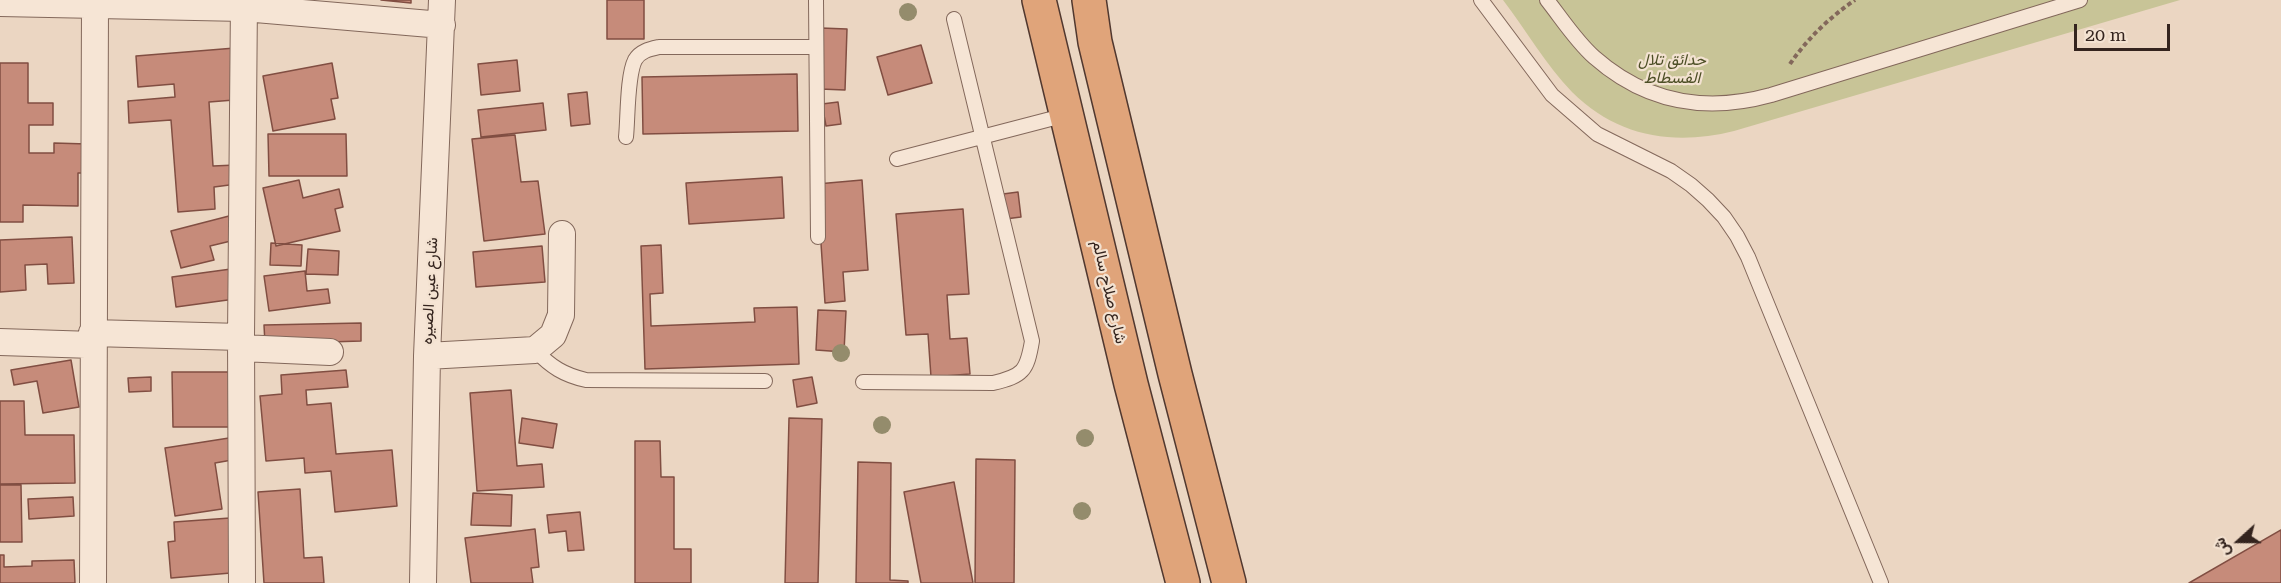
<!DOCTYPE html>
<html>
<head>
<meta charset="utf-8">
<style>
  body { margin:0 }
  #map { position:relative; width:2281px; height:583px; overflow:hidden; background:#ebd6c2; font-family:"Roboto Serif",Vazirmatn,serif }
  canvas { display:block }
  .north { position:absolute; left:2209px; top:511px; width:60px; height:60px; -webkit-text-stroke:4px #f3e2d1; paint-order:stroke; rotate:249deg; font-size:16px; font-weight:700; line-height:24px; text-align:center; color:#34241e }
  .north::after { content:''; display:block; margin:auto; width:21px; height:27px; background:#34241e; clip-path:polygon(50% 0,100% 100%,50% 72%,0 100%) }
  .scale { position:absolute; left:2074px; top:24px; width:96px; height:27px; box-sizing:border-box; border:3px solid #34241e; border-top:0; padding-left:8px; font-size:18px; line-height:21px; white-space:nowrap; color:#34241e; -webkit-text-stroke:4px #f3e2d1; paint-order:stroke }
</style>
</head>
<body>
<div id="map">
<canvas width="2281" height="583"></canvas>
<div class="north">ش</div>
<div class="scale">20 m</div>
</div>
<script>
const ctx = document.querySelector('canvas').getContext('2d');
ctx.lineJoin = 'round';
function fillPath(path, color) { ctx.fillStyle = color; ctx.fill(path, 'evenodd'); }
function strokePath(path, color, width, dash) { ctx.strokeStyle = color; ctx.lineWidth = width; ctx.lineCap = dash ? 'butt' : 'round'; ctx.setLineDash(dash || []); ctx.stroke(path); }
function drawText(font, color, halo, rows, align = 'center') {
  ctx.font = font + ' "Roboto Serif",Vazirmatn,serif'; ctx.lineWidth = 4.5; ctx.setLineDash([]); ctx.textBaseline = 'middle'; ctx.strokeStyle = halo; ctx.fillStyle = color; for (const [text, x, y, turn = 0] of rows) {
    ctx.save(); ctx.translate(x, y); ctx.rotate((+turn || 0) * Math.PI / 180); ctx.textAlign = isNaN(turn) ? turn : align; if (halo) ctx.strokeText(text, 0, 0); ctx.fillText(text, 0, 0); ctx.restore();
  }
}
fillPath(new Path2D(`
  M1503 0H2180L1734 131C1674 146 1617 137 1572 92 1546 65 1526 30 1503 0Z`), '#c8c497');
const building = new Path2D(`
  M381 0H411V3Z
  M607 0H644V39H607Z
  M821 28 847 29 845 90 820 89Z
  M921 45 932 83 888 95 877 57Z
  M235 48 234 100 209 102 213 166 236 165 237 184 214 187 215 209 178 212 171 120 129 123 128 101 175 97 174 84 138 87 136 56Z
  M517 60 520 91 481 95 478 64Z
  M0 63H28V103H53V125H29V153H54V143L87 144V173H78V206L23 205V222H0Z
  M332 63 338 98 331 99 335 119 273 131 263 76Z
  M797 74 798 131 643 134 642 77Z
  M587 92 590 124 571 126 568 94Z
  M838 102 841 124 826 126 822 104Z
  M543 103 546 130 481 137 478 110Z
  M268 134H346L347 176H269Z
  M515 135 521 182 538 181 545 234 484 241 472 139Z
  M782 177 784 218 689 224 686 183Z
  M299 180 303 198 339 189 343 207 335 209 340 231 276 246 263 188Z
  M862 180 868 270 843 272 845 301 825 303 817 184Z
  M1018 192 1021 217 1005 219 1003 194Z
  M963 209 969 294 947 295 950 339 967 338 970 374 931 377 928 334 906 335 896 214Z
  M229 216 235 240 210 246 214 260 181 268 171 231Z
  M72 237 74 283 48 284 47 264 25 265 26 290 0 292V240Z
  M271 243 302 245 301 266 270 265Z
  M661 245 663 293 650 294 651 326 755 322 754 308 797 307 799 364 645 369 641 246Z
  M542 246 545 282 476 287 473 252Z
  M308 249 339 251 338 275 306 274Z
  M231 269 235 299 176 307 172 277Z
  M305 271 307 291 328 289 330 303 269 311 264 276Z
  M818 310 846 311 844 352 816 350Z
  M361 323V341L265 344 264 325Z
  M71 360 79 407 43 413 37 381 14 385 11 370Z
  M346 370 348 387 306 390 307 405 331 403 336 454 392 450 397 506 335 512 331 471 305 473 304 458 266 461 260 396 282 394 281 375Z
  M172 372H232L233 427H173Z
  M151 377V391L129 392 128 378Z
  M812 377 817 403 797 407 793 380Z
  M511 390 517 466 542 464 544 487 477 491 470 393Z
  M0 401H24L25 435H74L75 483 0 484Z
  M522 418 557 424 553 448 519 443Z
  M789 418 822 419 818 583H785Z
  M229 438 232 460 215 463 222 509 175 516 165 448Z
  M635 441H660L661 477H674V549H691V583H635Z
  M976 459 1015 460 1014 583H975Z
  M858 462 891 463 890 580 908 581V583H856Z
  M954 482 973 583H921L904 492Z
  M0 485H21L22 542H0Z
  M300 489 304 558 322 557 324 583H264L258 492Z
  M473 493 512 495 511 526 471 525Z
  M73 497 74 516 29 519 28 499Z
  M580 512 584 550 568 551 566 531 549 533 547 515Z
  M230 518 231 573 171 578 168 542 175 541 174 522Z
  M535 529 539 567 531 568 533 583H471L465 538Z
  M2281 530V583H2189Z
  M0 555H4V567L32 566V561L74 560 75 583H0Z`);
fillPath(building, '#c68b7a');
strokePath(building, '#814e42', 1.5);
const service = new Path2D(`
  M816 0 818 237
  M1481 0 1552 95 1597 134 1671 171 1691 185 1708 200 1724 217 1737 236 1748 257 1881 583
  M1547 0C1562 19 1576 41 1594 57 1646 103 1706 113 1771 95L2080 0
  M626 137C628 118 627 76 635 60 640 51 650 49 659 47H816
  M897 159 1066 115
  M535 350C551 367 564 375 586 380L765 381
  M863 382 993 383C1023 376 1027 371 1032 341L954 19`);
const minor = new Path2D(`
  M0 3 244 8 442 25
  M92 333 241 337
  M0 342 93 345
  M241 348 330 352
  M427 356 535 350 553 335 561 315 562 234
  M93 583 95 5
  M242 583 241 337 244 0
  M423 583 427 356 442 0`);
const trunk = new Path2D(`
  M1039 0 1131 384 1183 583
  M1089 0 1095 42 1175 374 1229 583`);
strokePath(service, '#83685b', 16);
strokePath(minor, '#83685b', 28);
strokePath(trunk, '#51382f', 36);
strokePath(new Path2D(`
  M1790 64C1807 39 1830 17 1855 0`), '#83685b', 4, [4.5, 3]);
strokePath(service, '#f6e5d5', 14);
strokePath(minor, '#f6e5d5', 26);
strokePath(trunk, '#e0a47a', 33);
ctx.fillStyle = '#948c6c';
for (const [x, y] of [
  [908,12],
  [841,353],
  [882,425],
  [1085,438],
  [1082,511]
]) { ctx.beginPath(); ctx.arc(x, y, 9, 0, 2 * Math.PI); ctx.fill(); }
drawText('italic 16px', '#4d4f26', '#f3e2d1', [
  ["حدائق تلال",1672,60],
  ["الفسطاط",1672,78]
]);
drawText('16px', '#34241e', '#f3e2d1', [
  ["شارع عين الصيره",430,291,-87],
  ["شارع صلاح سالم",1109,292,77]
]);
</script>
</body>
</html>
